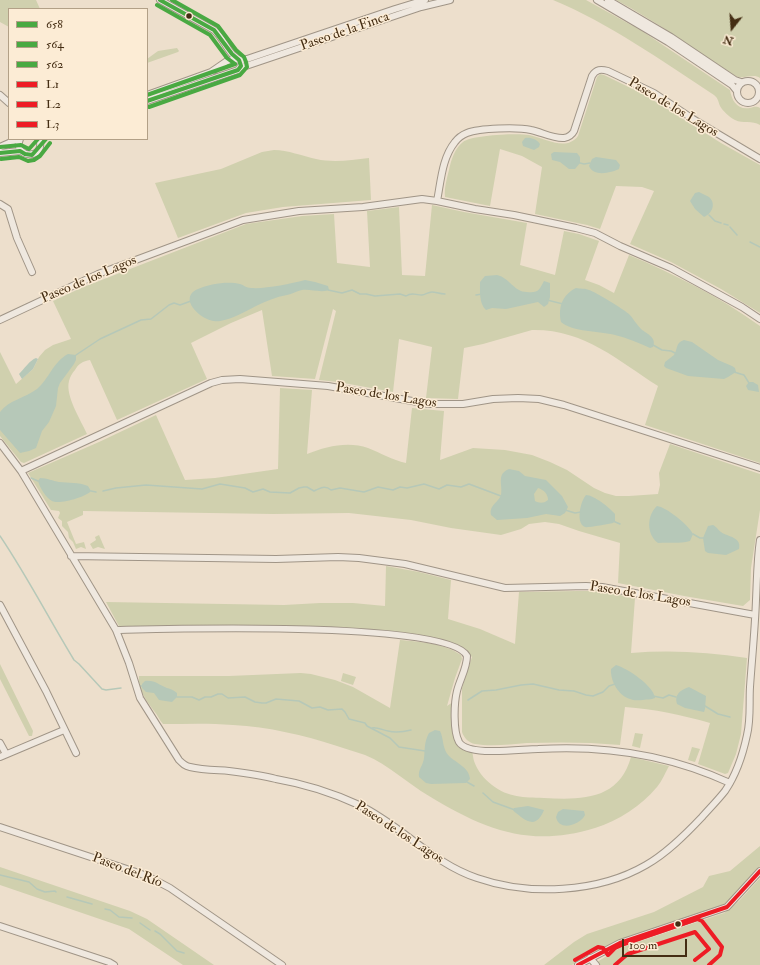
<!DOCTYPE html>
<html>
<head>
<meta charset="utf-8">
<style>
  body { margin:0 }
  #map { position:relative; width:760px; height:965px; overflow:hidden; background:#eddfcc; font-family:"IM FELL Double Pica",serif }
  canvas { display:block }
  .legend { position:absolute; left:8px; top:8px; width:140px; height:132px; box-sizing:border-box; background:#fcecd5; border:1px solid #b2a087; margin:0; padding:5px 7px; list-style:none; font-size:12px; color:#442d13 }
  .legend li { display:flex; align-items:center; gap:8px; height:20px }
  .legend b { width:20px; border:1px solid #b2a087 }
  .north { position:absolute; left:712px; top:8px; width:40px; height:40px; -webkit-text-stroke:3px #fcecd5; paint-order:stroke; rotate:197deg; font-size:11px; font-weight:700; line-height:16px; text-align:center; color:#442d13 }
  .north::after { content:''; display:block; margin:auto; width:14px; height:18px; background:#442d13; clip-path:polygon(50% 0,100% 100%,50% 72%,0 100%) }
  .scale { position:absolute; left:622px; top:939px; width:65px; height:18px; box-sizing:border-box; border:2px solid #442d13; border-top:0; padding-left:5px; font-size:12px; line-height:14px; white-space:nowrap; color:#442d13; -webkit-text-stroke:3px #fcecd5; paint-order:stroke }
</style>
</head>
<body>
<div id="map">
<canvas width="760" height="965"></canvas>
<ul class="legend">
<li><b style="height:5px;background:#49a942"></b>658</li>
<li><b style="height:5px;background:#49a942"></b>564</li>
<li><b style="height:5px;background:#49a942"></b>562</li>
<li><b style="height:5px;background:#ee1c25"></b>L1</li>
<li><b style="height:5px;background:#ee1c25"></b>L2</li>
<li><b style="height:5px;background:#ee1c25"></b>L3</li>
</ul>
<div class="north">N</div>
<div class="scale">100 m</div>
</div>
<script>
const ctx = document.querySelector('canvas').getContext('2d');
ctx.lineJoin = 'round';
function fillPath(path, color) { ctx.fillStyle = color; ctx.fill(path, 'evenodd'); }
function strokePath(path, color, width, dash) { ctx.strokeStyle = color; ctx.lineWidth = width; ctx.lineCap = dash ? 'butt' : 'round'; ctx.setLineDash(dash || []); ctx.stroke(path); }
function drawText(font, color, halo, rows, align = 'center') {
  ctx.font = font + ' "IM FELL Double Pica",serif'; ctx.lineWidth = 3; ctx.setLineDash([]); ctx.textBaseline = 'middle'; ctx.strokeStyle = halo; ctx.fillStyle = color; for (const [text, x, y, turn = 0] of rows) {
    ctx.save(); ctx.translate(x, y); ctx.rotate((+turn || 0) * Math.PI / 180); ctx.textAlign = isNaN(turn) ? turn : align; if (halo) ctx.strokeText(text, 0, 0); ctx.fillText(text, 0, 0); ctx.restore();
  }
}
fillPath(new Path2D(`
  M0 0H36L40 9H9V27L0 22Z
  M553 0H586L642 31 730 90C732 101 737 110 750 108 755 107 756 106 760 108V125C752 120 743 124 735 120 729 117 723 111 720 106 718 101 718 98 714 95 662 61 609 23 553 0Z
  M616 0H760V78C753 73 743 80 736 76 696 51 658 22 616 0Z
  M177 48 179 51 178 52 147 63V59L158 51Z
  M600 74 604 75 645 95 721 143 760 165V313L721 289 671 262 630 244 654 191 642 187 616 186 600 229 587 225 535 214 542 167 522 156 500 149 490 206 445 197C444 188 447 178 449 170 451 160 455 148 463 142 471 135 518 133 529 135 545 138 566 152 578 136L597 77Z
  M274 150C288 150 302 156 316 159 334 163 351 160 369 158L371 200 283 207 246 213 178 238 155 183 221 169 262 152Z
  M432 205 464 212 527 223 520 265 555 275 564 231 579 234 599 241 585 280 599 285 614 293 629 255C674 274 720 297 760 326V463L645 425 658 386C617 360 584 329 532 330L483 344 464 348 458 399 426 398 432 347 399 339 393 392 338 382 319 380 336 311 333 309 315 379 272 376 262 310 231 323 191 343 207 379 117 420 90 360C83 361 78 364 75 370 72 373 70 377 69 381 65 396 81 420 87 434L24 463 21 462 0 436V352L16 384 33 369 39 357 45 350 53 345 71 339 53 301 81 288 246 224 302 216 334 214 337 263 370 267 367 211 399 207 402 275 425 276Z
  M280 388 312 390 307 454C326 446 349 441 368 448 381 453 392 460 406 463L412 408 444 411 440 460 473 448 505 450 532 455 550 462 567 470 594 488 605 493 616 496H629L658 494 660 485 659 473 670 444 760 474V510L751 568 750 600 743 606 684 596 618 583 620 543 579 531 559 524 545 522 529 524 521 529 501 535 451 528 411 520 349 513 273 514 83 511V515L67 522 76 544 84 542 86 549 81 547 76 549 73 542 69 538 68 532 62 526V521L58 518 60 513 59 511 51 510 28 473 99 442 156 415 185 480 215 478 278 469Z
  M99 535 105 549 98 547 93 549 90 544 96 540 95 537Z
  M386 566 419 572 451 580 448 619 480 629 515 644 519 592 577 591H600L635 598 631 653C670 650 708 652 747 658L741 734 736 754 728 773 725 774 698 764 710 723C682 715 654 709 625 707L620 745C589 742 559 742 527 743 511 744 492 747 475 744 469 743 464 738 462 732V688L472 657 462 647 449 642 392 633 120 628 106 602 284 605 320 603H353L385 606Z
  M400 640C420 642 444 643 461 655L462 659 455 678 447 706 453 702 455 734C460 740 468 745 472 752 473 754 473 758 474 761 477 770 484 779 492 785 509 798 523 797 544 798 582 800 619 800 631 757L669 766C665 773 662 781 657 787 641 806 618 821 595 828 530 848 485 830 429 796 407 783 389 765 365 755 356 752 346 749 337 746 303 735 269 727 233 725 210 723 186 724 163 724 159 720 158 715 154 711 147 701 137 689 139 676H229L301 673 311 674 335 680 353 687 390 708Z
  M0 664 33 731 32 736H29L0 679Z
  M343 673 356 677 353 685 341 681Z
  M635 733 643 734 640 748 632 746Z
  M692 747 700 749 695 762 688 760Z
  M760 846V866L726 904 719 908 613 944 589 954 572 965H544L574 942 587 934 654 912 703 887 709 876 730 871Z
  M0 867 130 911 147 919 214 965H183L129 929 0 885Z
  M760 878V965H592L620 948 724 913 739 901Z`), '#d0d0ae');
fillPath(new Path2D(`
  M525 138C530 137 537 139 540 144L539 147 534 150 523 146 522 142Z
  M554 152 577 153 580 157V163L575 169H569L560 162 552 160 551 154Z
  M596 157 616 160 620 165 619 169C611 173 593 177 589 166L592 159Z
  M699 192C702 194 706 195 709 197 716 203 713 213 704 217L695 209 690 201 695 193Z
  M497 275C510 278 514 292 527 292 539 293 539 290 544 281L550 283V297L548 304 544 307 538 302 506 309 492 308 486 310C479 304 480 291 480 282L485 276Z
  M305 280 315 282 328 286 329 290C320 293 311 289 302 290 297 291 292 294 287 295 276 297 266 301 256 306 245 312 232 319 220 321 203 324 176 298 198 289 209 284 228 281 240 284 244 285 246 288 251 288 266 289 289 284 305 280Z
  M576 288C580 289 585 288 589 290 596 292 623 309 629 314 633 318 636 324 641 329 647 334 657 337 653 347L650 348C639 343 627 338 615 335 600 331 572 332 561 322 558 307 562 295 576 288Z
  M684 340 692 342 718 360 732 366 735 368 736 372 728 377 724 379 688 376 666 368 664 366 665 362 674 355C678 349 675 343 684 340Z
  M68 354 76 355V360L74 364 60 383 58 388 56 406 49 422 42 431 36 448 29 451 20 453 0 430V412C9 400 25 398 37 389 49 379 53 362 68 354Z
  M36 358 38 359 33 369 22 379 19 374C24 369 30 360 36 358Z
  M749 382H753L758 385 759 392 748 390 746 386Z
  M509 469 519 471 525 476 546 480 562 496 568 507 565 513 560 516 546 514 527 518 497 520 491 515C489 505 498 503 501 495 503 485 496 474 509 469ZM538 488C544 490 548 494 548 500 543 504 539 503 535 501L534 494Z
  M40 478C47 478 53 481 59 482 69 483 78 482 88 486L91 491C86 497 59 505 52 501 46 498 40 488 38 481Z
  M586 495C594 495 610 508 615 514V521L613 523C608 524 587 528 585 527 575 523 581 500 586 495Z
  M657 506C666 507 689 525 693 534L690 541C679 544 669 542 658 543 646 534 647 515 657 506Z
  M713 525C717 527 718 530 721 532 728 537 742 537 739 549L726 555 708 553 705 551 703 538 708 526Z
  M616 665C627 668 654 686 655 698 651 700 647 699 643 700 639 700 634 701 630 699 619 696 610 681 611 669Z
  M145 681C156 680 158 685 167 688 171 689 173 690 177 693V697L172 702 159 700 154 693 146 692 142 688V684Z
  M689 687 706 696 705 709 704 712 685 708 677 704C674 695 680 690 689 687Z
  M435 730 440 731C444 739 442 749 449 756 456 763 469 767 470 779L466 783 431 784 426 783 419 777C418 769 423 766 424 758 425 749 424 742 429 733Z
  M528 806 544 810C539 822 533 826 521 817 518 814 515 813 513 810L514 808Z
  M563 809 584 811 585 815C580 825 559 832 556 817L558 812Z`), '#b6c8b8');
strokePath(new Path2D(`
  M580 163 584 164 590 163
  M709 215 715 221 721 223
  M724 224 728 225
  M730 227 737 235
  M750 242 760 247
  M328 290 342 293 352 290 360 294H366L375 296 400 294 406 296C412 292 415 295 422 295 425 295 428 292 432 292 436 292 439 294 445 294
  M476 295 482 294
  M547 300 563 304
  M653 345 662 350 671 351 677 354
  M76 355 100 339 141 320 151 319 169 305 174 303 180 305 191 301
  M734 372 744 375 749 383
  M31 478 38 481
  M91 491 96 492
  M103 491 116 488 146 485 202 489 220 484 245 488 253 492 263 489 270 492 290 493 299 488 304 487H307L314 491C320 488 325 485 331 490L340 488 364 492 378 487 393 490 400 487 407 488 424 484 439 489 447 485 461 487 469 484 501 496
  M565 510 575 513 581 512
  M613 521 620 524
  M693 534 700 538H703
  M0 536C27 576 49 619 74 660L79 664 102 689 106 690 121 688
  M140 686H142
  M653 696 663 698 669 695 676 697
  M177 697H192L199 700 205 697H211L218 694H222L228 698 245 697 255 702 262 703H266L276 699 299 701 312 708 320 707 328 710 342 709 345 712 349 719 365 723 367 726 390 738 399 747 425 751
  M468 700 482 691 496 690 521 685 533 684 559 690 574 691 586 695 593 696 603 692 609 686 615 684
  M705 706 718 714 730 717
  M372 728C378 727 382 730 388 731 396 733 403 732 411 730
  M467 782 474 786
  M483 793 493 802 515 810
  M0 875 29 882 37 889 45 892 55 891 56 892
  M67 897 92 904
  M105 909 110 910 119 917 132 918
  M140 923 150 930
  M155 931 160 934 177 951 184 953`), '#b6c8b8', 1.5);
const minor = new Path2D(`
  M597 0 668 42 732 85 736 90
  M608 0 671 37 735 80 741 82
  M239 60 247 59 395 9 425 0
  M240 68 421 7 450 0
  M737 92a11 11 0 1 1 22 0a11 11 0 1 1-22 0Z
  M0 95 9 103
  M147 95 211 72 227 61 238 59
  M147 101 238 70 241 66C241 59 236 58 232 54 225 46 222 37 214 30L160 0
  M20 139C12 159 47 160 39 139
  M0 147 18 139
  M0 153 20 151
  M437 201C441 181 442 158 455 142 458 138 462 135 467 133 479 128 518 127 531 130 541 132 554 139 564 138 569 137 572 135 574 131L592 76C596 69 601 69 608 71L654 93 693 119 760 159
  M0 204 8 209 17 238 32 272
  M0 320 98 274 243 220 299 211 363 207 422 199 437 201 475 209 514 215 576 228 595 233 620 246 671 268 742 307 760 319
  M0 443 21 471 116 630 129 663 140 698 179 760C183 764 185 766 190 767 202 770 216 770 229 771 245 773 261 775 276 779 305 784 333 793 359 805 401 825 432 863 477 878 529 896 598 893 646 865 667 853 685 835 702 817 709 809 718 800 725 791 736 775 743 754 747 735 751 719 749 703 750 687 752 658 755 629 756 600 757 580 757 560 760 540
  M21 471 211 383 222 380 240 379 328 386 429 404H463L493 399 518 398 539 399 564 405 760 468
  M71 556 276 559 338 557 359 558 405 564 505 588 586 586 602 587 755 615
  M0 605 46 691 76 753
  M116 630C164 629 450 620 467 656 467 668 460 679 457 691 454 703 453 731 459 742 468 757 521 749 538 749 604 745 670 755 730 783
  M0 743 6 754
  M0 757 64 730
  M0 827 139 873 153 879 170 888 282 965
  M0 926 109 962 114 965
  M590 958 596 965
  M578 965 620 943 727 907 760 871`);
strokePath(minor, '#a09587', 8);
strokePath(minor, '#efe8df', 6);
strokePath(new Path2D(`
  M147 101 238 70 241 66 239 60 232 54 214 30 160 0
  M0 153 20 151 25 154 32 155 46 139`), '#49a942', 4);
strokePath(new Path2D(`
  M149 107 240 75 247 67 246 62 244 57 236 50 218 26 172 0
  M1 159 19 157 28 161 34 160 40 156 50 143`), '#49a942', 4);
strokePath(new Path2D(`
  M147 95 235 64 227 58 210 35 157 5
  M0 147 21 145 29 149 38 139`), '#49a942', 4);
strokePath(new Path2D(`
  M578 965 620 943 727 907 760 871`), '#ee1c25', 4);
strokePath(new Path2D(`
  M615 965 623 958 628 954 695 932 709 949 695 960`), '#ee1c25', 4);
strokePath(new Path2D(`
  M575 960 598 947 603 948 608 955 615 948 624 944 697 919 702 921 722 947 720 955 709 965`), '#ee1c25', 4);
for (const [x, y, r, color] of [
  [189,16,3.5,"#442d13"],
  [678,924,3.5,"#442d13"]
]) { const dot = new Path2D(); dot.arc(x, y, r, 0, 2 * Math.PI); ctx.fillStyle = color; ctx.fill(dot); strokePath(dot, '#fcecd5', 1.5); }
drawText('14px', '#442d13', '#fcecd5', [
  ["Paseo de la Finca",345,32,-19],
  ["Paseo de los Lagos",673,108,31],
  ["Paseo de los Lagos",89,280,-23],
  ["Paseo de los Lagos",386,396,9],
  ["Paseo de los Lagos",640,595,9],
  ["Paseo de los Lagos",399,833,33],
  ["Paseo del Río",127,871,21]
]);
</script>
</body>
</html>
